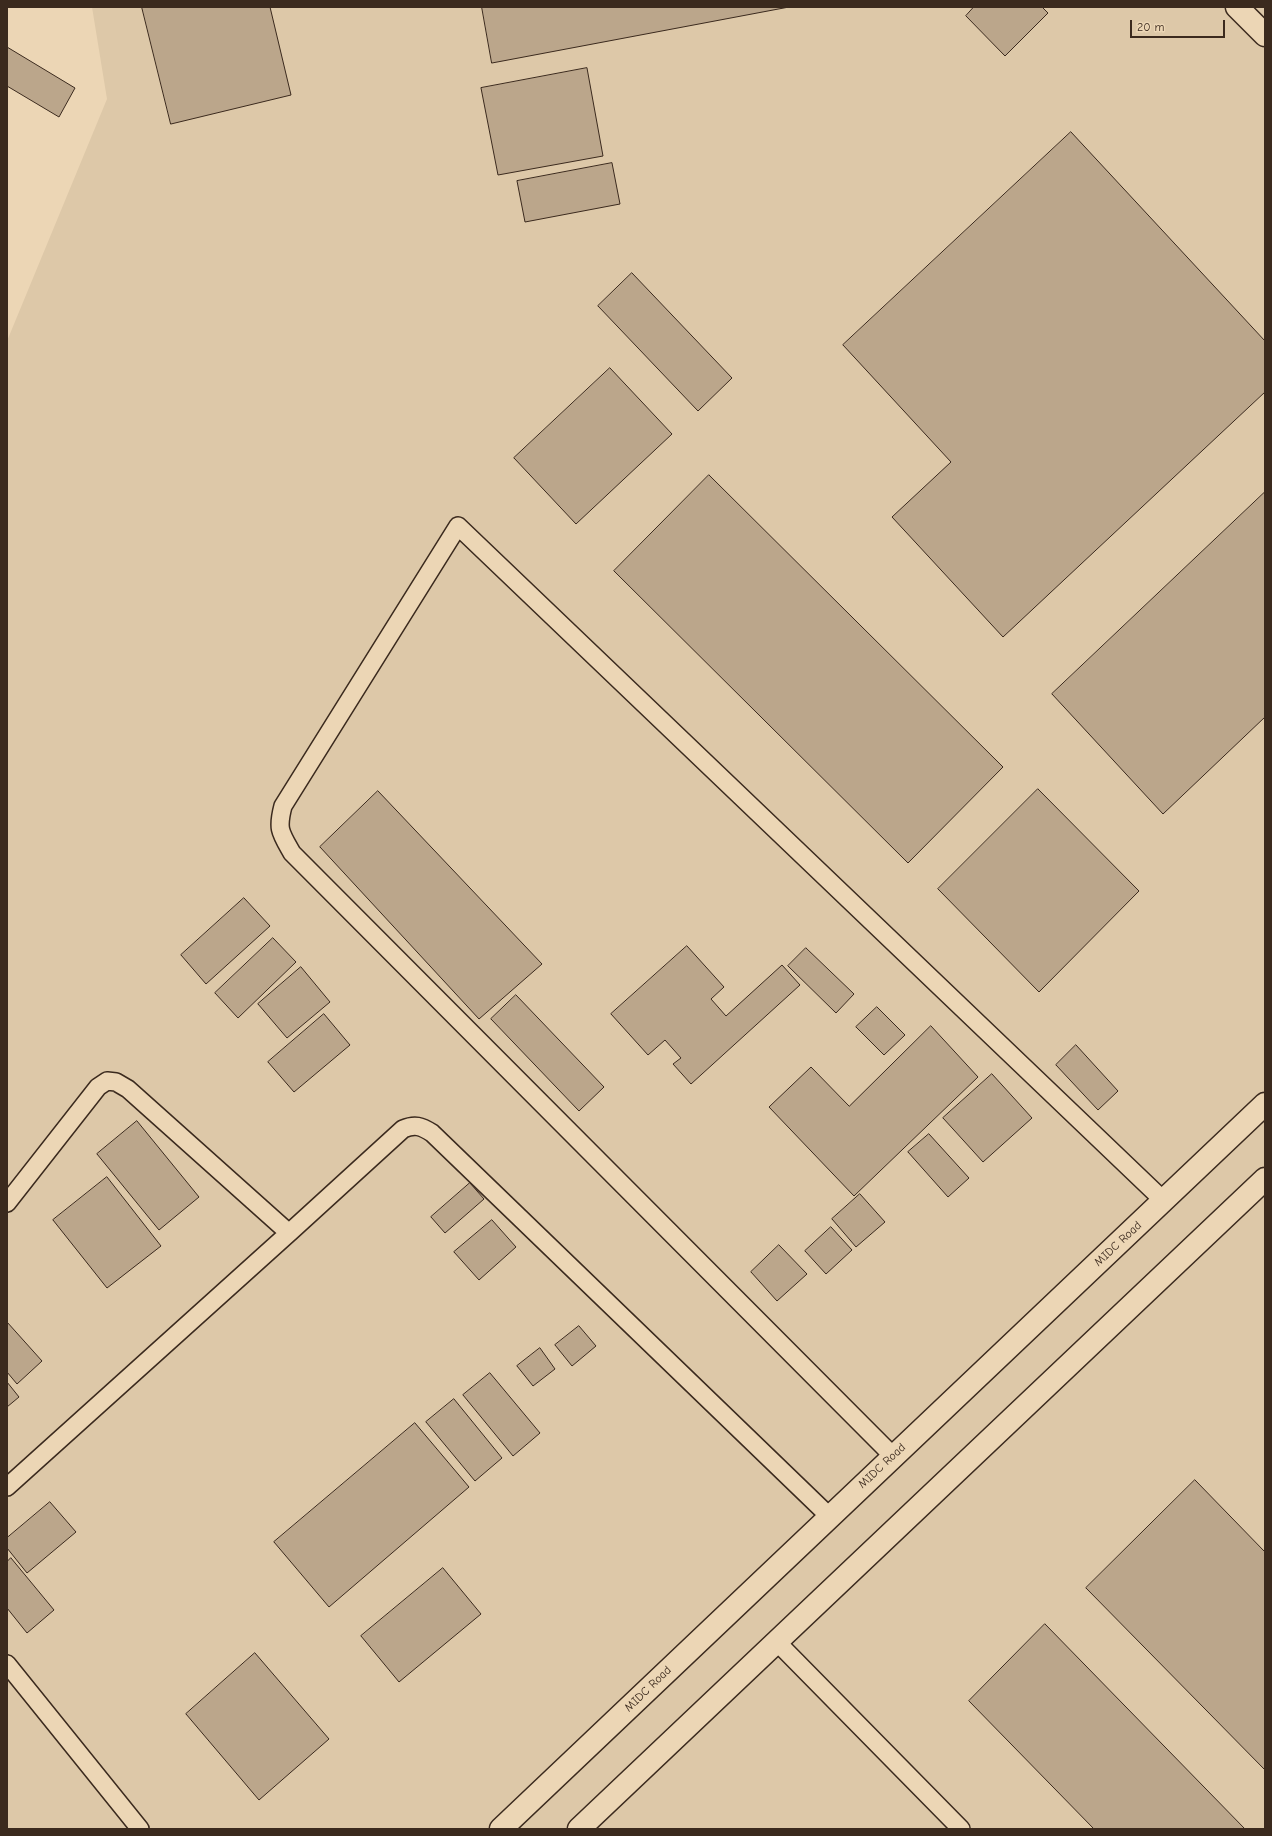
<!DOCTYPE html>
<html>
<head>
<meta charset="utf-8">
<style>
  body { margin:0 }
  #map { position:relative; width:1272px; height:1836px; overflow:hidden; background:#ecd6b5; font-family:"Comic Neue",sans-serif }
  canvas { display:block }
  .frame { position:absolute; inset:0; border:8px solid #3b2a1e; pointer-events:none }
  .scale { position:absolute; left:1130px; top:20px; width:95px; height:18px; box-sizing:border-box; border:2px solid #3b2a1e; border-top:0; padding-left:5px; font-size:12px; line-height:14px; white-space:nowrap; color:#3b2a1e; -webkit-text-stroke:3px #ecd6b5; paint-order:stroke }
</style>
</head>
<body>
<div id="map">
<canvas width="1272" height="1836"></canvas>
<div class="frame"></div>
<div class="scale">20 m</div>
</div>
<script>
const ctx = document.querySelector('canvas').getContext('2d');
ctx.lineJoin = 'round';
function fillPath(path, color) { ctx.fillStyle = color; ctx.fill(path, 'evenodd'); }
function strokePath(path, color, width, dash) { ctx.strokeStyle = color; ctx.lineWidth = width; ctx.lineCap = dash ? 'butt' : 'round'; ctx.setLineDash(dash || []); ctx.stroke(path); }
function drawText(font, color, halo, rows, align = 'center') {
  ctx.font = font + ' "Comic Neue",sans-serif'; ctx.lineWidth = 4; ctx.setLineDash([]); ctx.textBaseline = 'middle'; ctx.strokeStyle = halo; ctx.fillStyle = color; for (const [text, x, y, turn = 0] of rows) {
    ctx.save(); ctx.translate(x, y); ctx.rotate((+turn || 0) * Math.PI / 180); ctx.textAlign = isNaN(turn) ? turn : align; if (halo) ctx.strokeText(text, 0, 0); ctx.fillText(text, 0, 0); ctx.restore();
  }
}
fillPath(new Path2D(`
  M92 7H1265V1829H7V341L107 99Z`), '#ddc8a8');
const building = new Path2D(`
  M142 7H270L291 95 171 124Z
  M482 7H789L492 63Z
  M974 7H1042L1048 13 1005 56 966 16Z
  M7 47 75 88 59 117 7 86Z
  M587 68 603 156 498 175 481 88Z
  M1071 132 1265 341V392L1003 637 892 517 951 462 843 345Z
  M612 163 620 204 525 222 517 181Z
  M632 273 732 378 698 411 598 306Z
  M610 368 672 434 576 524 514 458Z
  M709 475 1003 767 908 863 614 571Z
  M1265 492V717L1163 814 1052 694Z
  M1038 789 1139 891 1039 992 938 889Z
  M378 791 542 964 479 1019 320 847Z
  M244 898 270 926 206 984 181 955Z
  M273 938 296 962 238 1018 215 993Z
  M687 946 724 987 711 999 726 1016 782 965 800 985 691 1084 673 1064 681 1058 665 1040 648 1055 611 1014Z
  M806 948 854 994 836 1013 788 966Z
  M301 967 330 1002 287 1038 258 1004Z
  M516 995 604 1087 579 1111 491 1019Z
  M877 1007 905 1035 884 1055 856 1027Z
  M324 1014 350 1045 294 1092 268 1062Z
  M931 1026 978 1077 854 1196 769 1107 811 1067 849 1106Z
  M1076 1045 1118 1091 1098 1110 1056 1065Z
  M992 1074 1032 1118 983 1162 943 1118Z
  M137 1121 199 1197 159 1230 97 1154Z
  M929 1134 969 1178 948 1197 908 1152Z
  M107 1177 161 1246 107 1288 53 1220Z
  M470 1183 484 1199 445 1233 431 1217Z
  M860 1194 885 1222 856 1247 832 1219Z
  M492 1220 516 1247 479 1280 454 1252Z
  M831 1227 852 1250 826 1274 805 1251Z
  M779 1245 807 1274 777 1301 751 1272Z
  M7 1322 42 1361 17 1384 7 1372Z
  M579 1326 596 1346 572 1366 555 1345Z
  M540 1348 555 1369 533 1386 517 1366Z
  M490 1373 540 1433 513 1456 463 1395Z
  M7 1382 19 1397 7 1407Z
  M454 1399 502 1458 475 1481 426 1422Z
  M415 1423 469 1487 329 1607 274 1542Z
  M1195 1480 1265 1552V1770L1086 1588Z
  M50 1502 76 1532 27 1573 7 1548V1538Z
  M11 1558 54 1610 27 1633 7 1608V1562Z
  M443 1568 481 1614 399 1682 361 1636Z
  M1045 1624 1245 1829H1094L969 1701Z
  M255 1653 329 1739 259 1800 186 1714Z`);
fillPath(building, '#bba68b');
strokePath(building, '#3b2a1e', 1);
const lane = new Path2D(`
  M7 1203 98 1087 107 1081 116 1082 128 1089 289 1233 403 1129C415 1124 421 1126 432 1133L829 1516
  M893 1456 292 853C280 832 277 829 283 806L458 526 1164 1201
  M7 1487 289 1233
  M776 1641 961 1829
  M7 1664 140 1829`);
const street = new Path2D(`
  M1237 7 1265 35`);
const secondary = new Path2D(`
  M501 1829 1265 1104
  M579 1829 1265 1179`);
strokePath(lane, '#3b2a1e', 20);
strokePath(street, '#3b2a1e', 25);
strokePath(secondary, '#3b2a1e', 25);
strokePath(lane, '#ecd6b5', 17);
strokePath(street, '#ecd6b5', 22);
strokePath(secondary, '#ecd6b5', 22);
drawText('12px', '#3b2a1e', '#ecd6b5', [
  ["MIDC Road",1118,1244,-43],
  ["MIDC Road",882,1466,-43],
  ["MIDC Road",648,1689,-44]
]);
</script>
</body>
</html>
